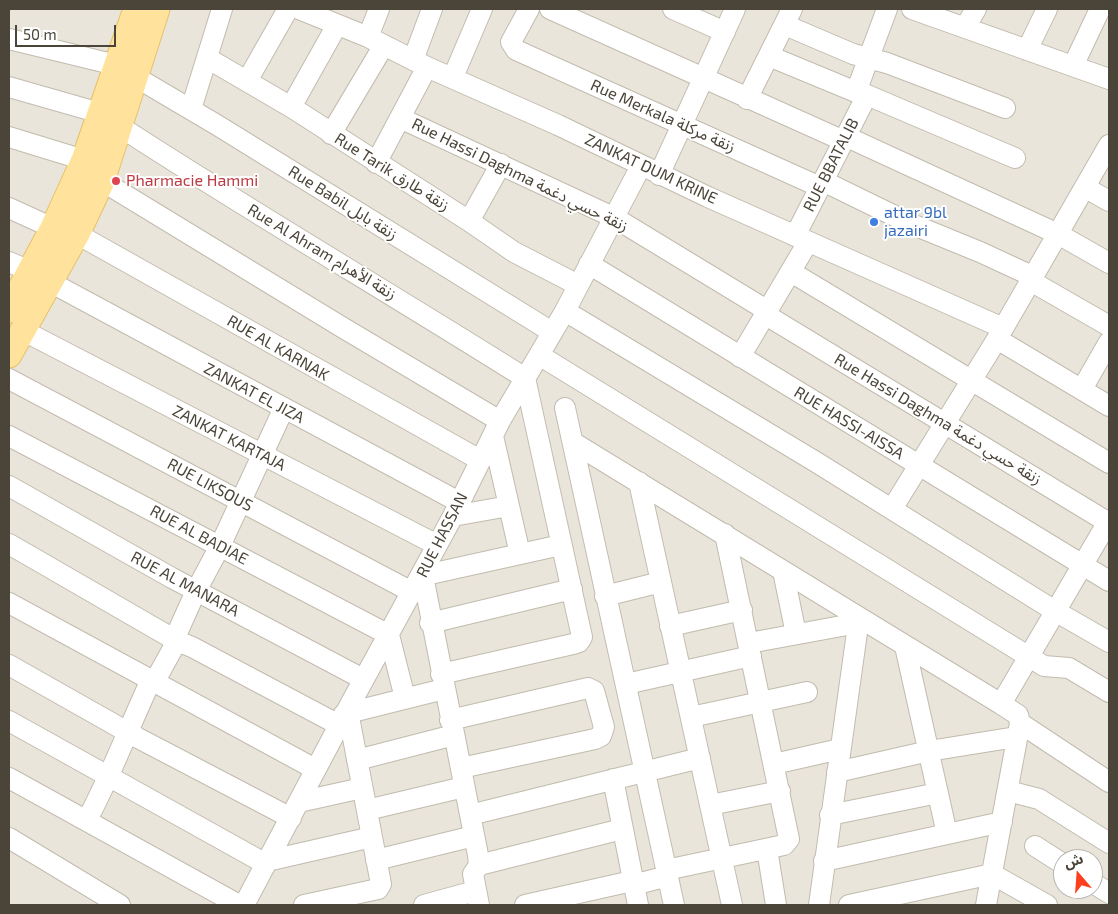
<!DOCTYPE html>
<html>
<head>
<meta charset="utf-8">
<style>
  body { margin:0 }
  #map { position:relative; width:1118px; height:914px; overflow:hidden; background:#f6f3ec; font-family:"Exo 2","Noto Sans Arabic",sans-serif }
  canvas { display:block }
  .frame { position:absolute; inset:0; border:10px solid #4b4439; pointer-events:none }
  .north { position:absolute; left:1053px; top:849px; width:50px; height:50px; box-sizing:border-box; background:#fff; border:1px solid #b7b4b0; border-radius:50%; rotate:342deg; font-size:14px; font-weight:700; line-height:20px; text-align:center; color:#4b4439 }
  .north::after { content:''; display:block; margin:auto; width:18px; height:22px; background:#fc3f1d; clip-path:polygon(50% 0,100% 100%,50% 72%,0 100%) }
  .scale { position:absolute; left:15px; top:25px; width:101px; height:22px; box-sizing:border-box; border:2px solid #4b4439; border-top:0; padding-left:6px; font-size:15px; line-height:18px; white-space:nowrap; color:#4b4439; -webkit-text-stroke:4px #fff; paint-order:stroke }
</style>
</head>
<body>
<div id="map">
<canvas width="1118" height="914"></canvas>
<div class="frame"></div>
<div class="north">ش</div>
<div class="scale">50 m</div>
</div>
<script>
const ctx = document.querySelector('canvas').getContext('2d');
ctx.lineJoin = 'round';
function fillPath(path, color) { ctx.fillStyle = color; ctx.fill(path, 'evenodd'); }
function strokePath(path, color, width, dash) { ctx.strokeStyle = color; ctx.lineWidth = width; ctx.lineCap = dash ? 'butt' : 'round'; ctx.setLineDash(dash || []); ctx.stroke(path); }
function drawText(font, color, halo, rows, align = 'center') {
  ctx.font = font + ' "Exo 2","Noto Sans Arabic",sans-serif'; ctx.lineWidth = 4; ctx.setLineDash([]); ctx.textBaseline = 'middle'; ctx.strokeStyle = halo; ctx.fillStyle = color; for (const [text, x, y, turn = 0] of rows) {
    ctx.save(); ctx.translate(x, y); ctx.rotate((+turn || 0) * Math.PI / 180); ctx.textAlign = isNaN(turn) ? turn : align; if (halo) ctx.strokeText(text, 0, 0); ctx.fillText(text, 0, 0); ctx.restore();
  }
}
fillPath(new Path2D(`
  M9 9H1109V905H9ZM1063 859H1093V889H1063Z`), '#eae5da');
const minor = new Path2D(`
  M299 9 368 37 427 67 558 125 708 197 1003 328
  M529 9 511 42 516 50 820 187
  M550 9 844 141
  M673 9 725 32
  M912 9 1109 79
  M785 25 853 54 887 63 1005 108
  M965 27 976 9
  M368 37 379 9
  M9 39 116 65
  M1027 50 1047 9
  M769 56 856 92 867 95 1015 158
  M207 58 291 107 469 221 514 252 578 285
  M413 60 432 9
  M1073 66 1100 9
  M134 76 217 125 552 332
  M453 77 482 9
  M247 81 288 9
  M9 87 100 113
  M856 92 887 9
  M747 99 792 9
  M291 107 337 25
  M191 109 222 9
  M400 118 615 218 768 311
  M119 126C253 213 390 293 525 378L582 637 579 642 573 644 441 674
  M331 134 384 45
  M9 137 84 160
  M847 137 1058 234 1109 263
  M376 163 427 67
  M659 175 735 9
  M102 181 345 329 500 421
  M823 181 909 223 980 252 1032 276
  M1086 188 1109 201
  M9 208 53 228
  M469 221 501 164
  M77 234 480 460
  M795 236 867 95
  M9 262 30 271
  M589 264 1109 581
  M791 272 1109 463
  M1029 280 1109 326
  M50 282 459 502
  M565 311 816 462 1055 611 1109 642
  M766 315 1109 523
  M22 330 437 545
  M997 339 1109 406
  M539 355 1044 666 1069 668 1109 692
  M740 357 808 242
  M9 379 412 592
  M1082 389 1109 342
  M565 408 674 905
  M9 436 389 635 405 698
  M493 436 520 554
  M574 443 1001 704 1018 715 1020 723 1109 782
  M639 482 732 905
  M9 486 172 578 363 679
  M892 509 997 339 1109 145
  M453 516 509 506
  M9 544 177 641 192 647 339 725
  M783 571 796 634
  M421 576 561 545
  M423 576 478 855 479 865 473 874 479 905
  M605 596 661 582
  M9 603 315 769
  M430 623 572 589
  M670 626 742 610
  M749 643 858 623
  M905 646 947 834
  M9 665 138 738 291 818
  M626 684 751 656
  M1001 704 1109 520
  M344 714 444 689
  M691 717 807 692
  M450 720 588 688 594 691 604 727 601 736 595 739 461 768
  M9 721 266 864
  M357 760 454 735
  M774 764 840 749
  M837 772 929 751 1016 737
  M9 778 239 905
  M613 779 638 905
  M1008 791 1039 799 1109 843
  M299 802 362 788
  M710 805 780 791
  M367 810 464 787
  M470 815 700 758
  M830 815 938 793
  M87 820C111 775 129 727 151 680L156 679 177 641 178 631 196 591 220 546 284 408
  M9 838 120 905
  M1035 846 1063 864
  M767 849 776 905
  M376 860 474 836
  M267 861 372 837
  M824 861 1002 822
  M479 865 622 829
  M666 870 784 845 789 839 725 534
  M1093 883 1109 893
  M633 885 668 876
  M244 905 352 701 453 516 500 421 565 311 641 166
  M304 905 378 889 381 884 348 712
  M424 905 475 891
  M525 905 632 881
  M819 905 859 618
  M849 905 992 874 1047 905
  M986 905 1020 723`);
const major = new Path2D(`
  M9 310 53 228 84 160 136 9
  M9 355 77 234 102 181 157 9`);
strokePath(minor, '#c2bbae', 22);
strokePath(major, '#e6c16a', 27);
strokePath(minor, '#fff', 20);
strokePath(major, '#ffe39c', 25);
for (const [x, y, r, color] of [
  [116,181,5,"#e0444e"],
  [874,222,5,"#3f7fe0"]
]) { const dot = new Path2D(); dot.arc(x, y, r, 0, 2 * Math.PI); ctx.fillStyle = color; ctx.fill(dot); strokePath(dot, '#fff', 2); }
drawText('16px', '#4b4439', '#fff', [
  ["Rue Merkala زنقة مركلة",663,116,24],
  ["RUE BBATALIB",831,165,-63],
  ["ZANKAT DUM KRINE",651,169,25],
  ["Rue Tarik زنقة طارق",392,172,32],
  ["Rue Hassi Daghma زنقة حسي دغمة",520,175,26],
  ["Rue Babil زنقة بابل",343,203,32],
  ["Rue Al Ahram زنقة الأهرام",322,252,31],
  ["RUE AL KARNAK",278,348,30],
  ["ZANKAT EL JIZA",254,393,28],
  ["Rue Hassi Daghma زنقة حسي دغمة",938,419,31],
  ["RUE HASSI-AISSA",849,423,31],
  ["ZANKAT KARTAJA",229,438,27],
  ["RUE LIKSOUS",210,485,28],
  ["RUE AL BADIAE",199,535,28],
  ["RUE HASSAN",442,535,-63],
  ["RUE AL MANARA",185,584,28]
]);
drawText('16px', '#be3a42', '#fff', [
  ["Pharmacie Hammi",126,181]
], 'left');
drawText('16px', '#366cbe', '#fff', [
  ["attar 9bl",884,213],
  ["jazairi",884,231]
], 'left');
</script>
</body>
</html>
